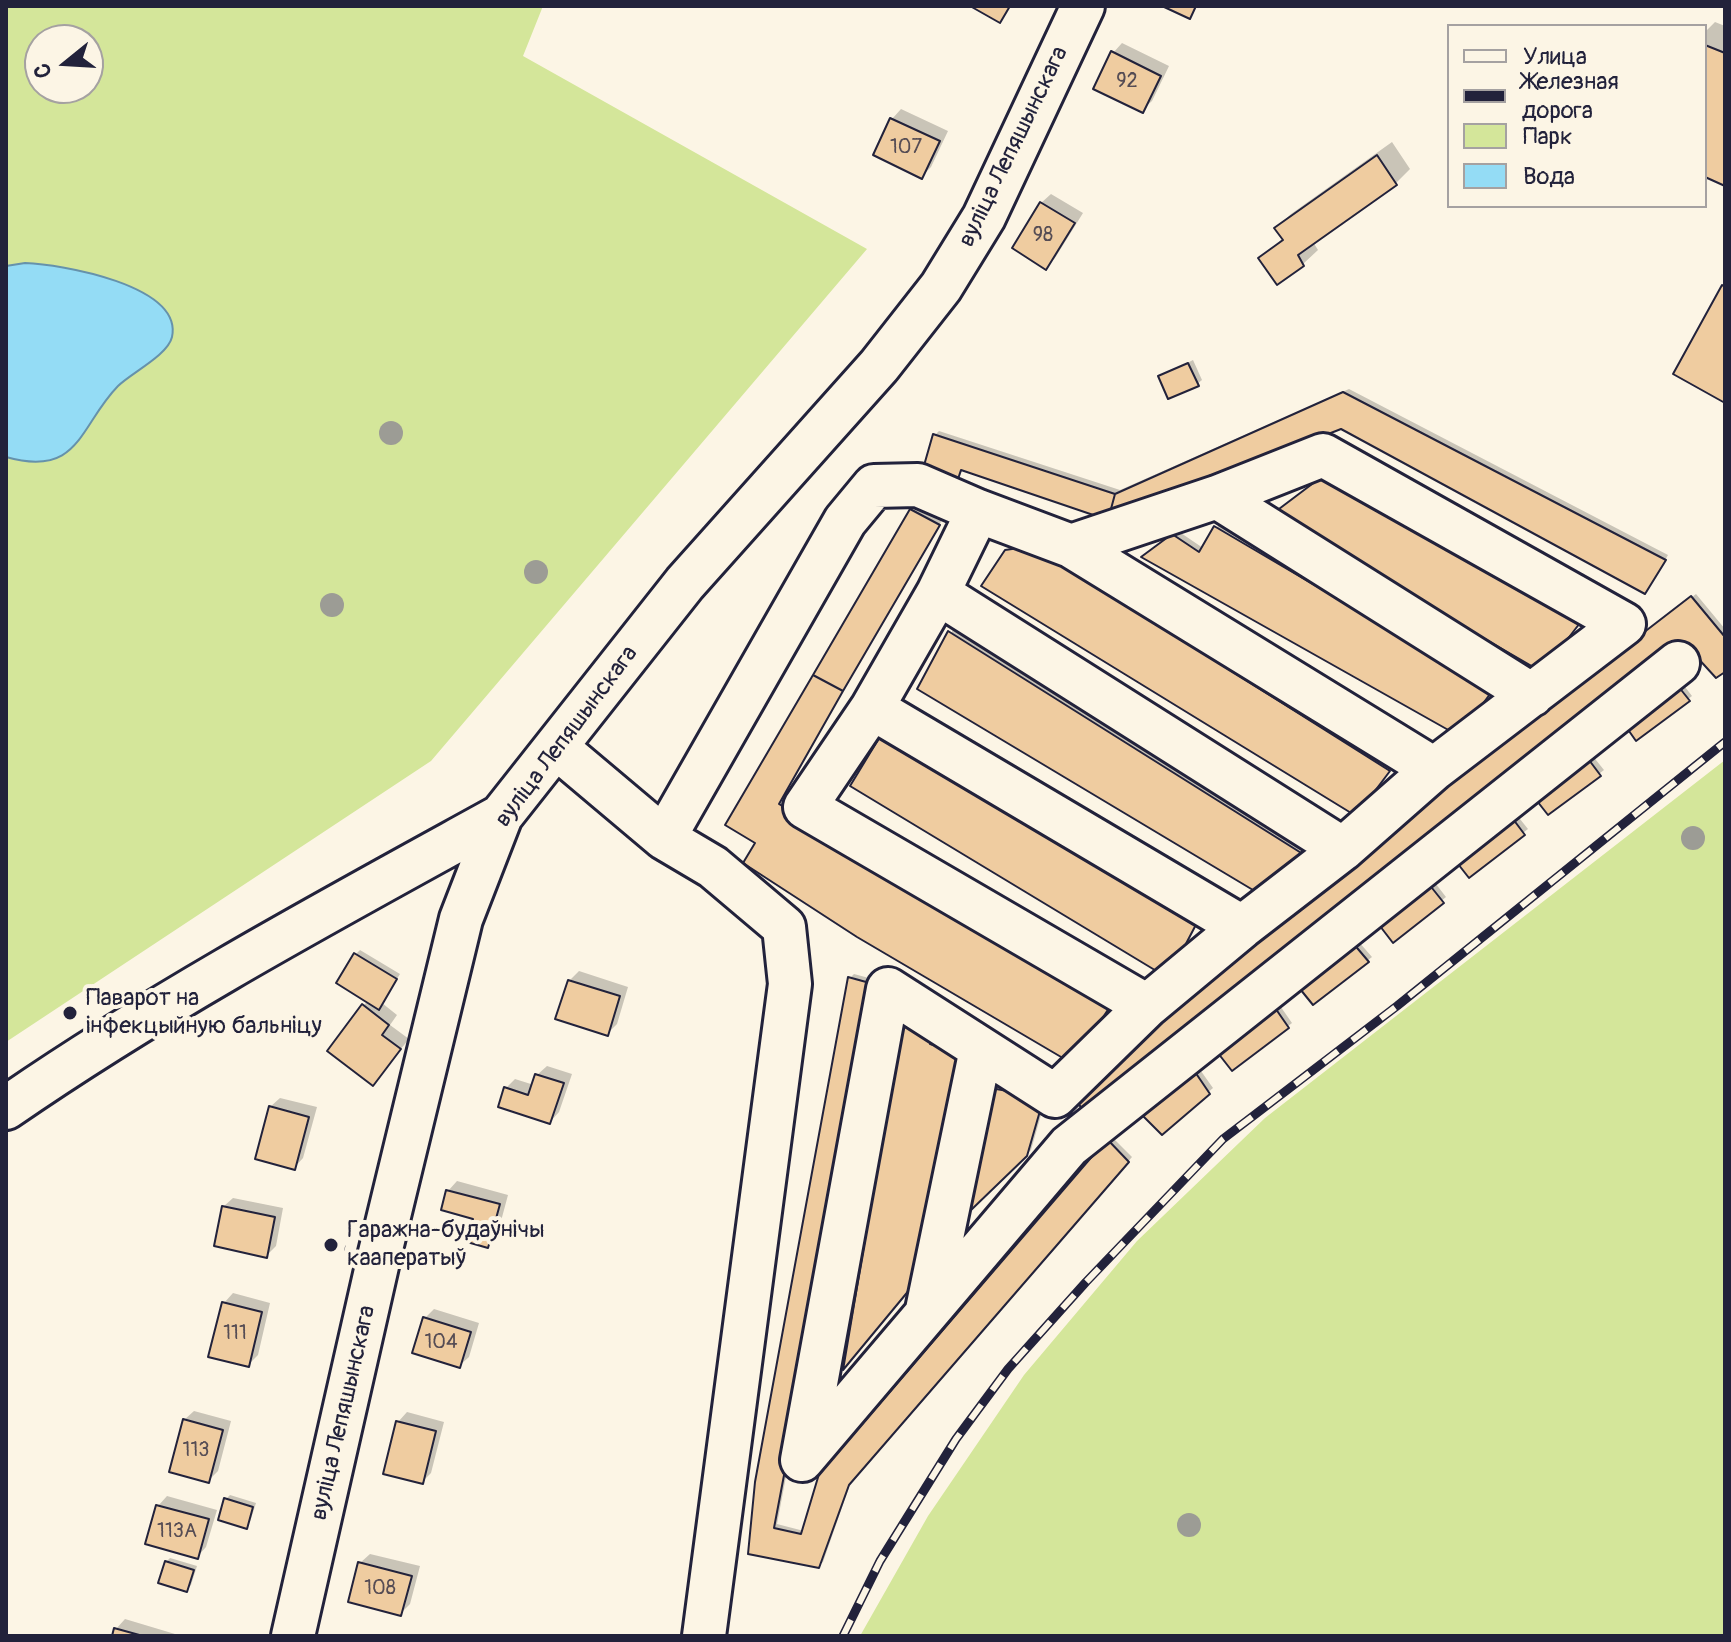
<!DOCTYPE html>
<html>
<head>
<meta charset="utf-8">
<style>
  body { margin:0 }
  #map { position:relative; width:1731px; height:1642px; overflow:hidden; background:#fcf5e5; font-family:Pangolin,sans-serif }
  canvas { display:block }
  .frame { position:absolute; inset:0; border:8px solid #22223b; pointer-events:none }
  .legend { position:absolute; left:1447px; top:24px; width:260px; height:184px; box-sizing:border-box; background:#fcf5e5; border:2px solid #a5a1a1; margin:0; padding:10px 14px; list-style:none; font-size:24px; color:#22223b }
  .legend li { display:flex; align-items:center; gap:16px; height:40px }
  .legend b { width:40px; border:2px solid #a5a1a1 }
  .north { position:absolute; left:24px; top:24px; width:80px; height:80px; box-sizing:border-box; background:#fcf5e5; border:2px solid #a5a1a1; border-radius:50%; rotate:252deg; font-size:22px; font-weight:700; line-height:32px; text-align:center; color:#22223b }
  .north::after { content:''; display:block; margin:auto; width:28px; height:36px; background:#22223b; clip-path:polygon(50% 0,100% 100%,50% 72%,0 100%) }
</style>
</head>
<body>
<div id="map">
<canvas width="1731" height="1642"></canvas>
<div class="frame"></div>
<ul class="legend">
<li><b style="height:10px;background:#fcf5e5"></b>Улица</li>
<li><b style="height:10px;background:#22223b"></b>Железная дорога</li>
<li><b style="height:22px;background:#d4e69a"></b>Парк</li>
<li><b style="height:22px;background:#94dcf5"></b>Вода</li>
</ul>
<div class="north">С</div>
</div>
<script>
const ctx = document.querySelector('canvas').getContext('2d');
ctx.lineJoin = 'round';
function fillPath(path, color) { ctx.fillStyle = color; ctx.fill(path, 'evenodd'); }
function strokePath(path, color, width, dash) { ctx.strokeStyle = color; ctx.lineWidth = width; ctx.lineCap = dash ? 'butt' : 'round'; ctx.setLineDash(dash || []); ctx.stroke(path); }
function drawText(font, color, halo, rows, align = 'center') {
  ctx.font = font + ' Pangolin,sans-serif'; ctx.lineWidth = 8; ctx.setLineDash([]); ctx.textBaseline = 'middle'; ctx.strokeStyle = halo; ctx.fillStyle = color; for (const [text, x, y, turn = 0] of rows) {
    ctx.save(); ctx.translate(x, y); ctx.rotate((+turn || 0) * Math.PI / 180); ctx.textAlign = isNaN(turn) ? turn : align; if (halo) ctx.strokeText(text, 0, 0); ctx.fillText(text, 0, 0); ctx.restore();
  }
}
fillPath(new Path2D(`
  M6 6H543L523 56 867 249 431 761 6 1042ZM40 40H88V88H40Z
  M1725 760V1636H860L928 1516 1024 1375 1137 1241 1265 1118Z`), '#d4e69a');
const water = new Path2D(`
  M25 263C60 264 183 285 172 337 168 355 131 373 118 386 79 426 80 478 6 457V266Z`);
fillPath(water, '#94dcf5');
strokePath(water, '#6692ab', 2);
fillPath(new Path2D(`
  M1715 22 1725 26V184L1705 175V32Z
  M1122 43 1169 66 1152 101 1142 110 1113 53Z
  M901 109 948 131 931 167 922 176 876 154 892 119Z
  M1392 142 1410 169 1396 183 1313 242 1318 250 1303 264 1278 282 1261 258 1283 238 1276 228 1291 214Z
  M1051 194 1083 213 1055 258 1046 267 1041 203Z
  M1193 360 1202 380 1197 384 1160 377Z
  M1349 389 1668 555 1649 588 1645 592 1341 426 1108 518 963 468 958 482 935 435 939 431 1120 490Z
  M915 506 942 520 781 799 1113 1000 757 842Z
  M1220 523 1495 685 1148 554 1178 531 1203 548Z
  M1038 543 1392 766 1360 810 1006 551 1011 546Z
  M1696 594 1725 629V669L1685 641 1413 812Z
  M954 628 1309 851 1279 869 920 688Z
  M1679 679 1692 696 1637 738Z
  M1588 750 1604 770 1548 812Z
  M1512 809 1528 829 1469 875Z
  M1429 875 1446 897 1393 940Z
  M1352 934 1372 957 1313 1002Z
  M360 950 400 974 382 1003 397 1015 390 1025 409 1039 373 1083 364 1005 368 1001 356 954Z
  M579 971 628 987 617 1024 607 1034 569 981Z
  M854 974 880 981 777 1524 804 1531 1112 1137 1132 1157 852 1479 823 1562 818 1566 751 1552 850 978Z
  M1276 1000 1292 1023 1233 1068Z
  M1196 1064 1213 1088 1162 1132Z
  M547 1066 572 1074 559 1112 550 1122 506 1088 515 1079 534 1085 537 1075Z
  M996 1085 1047 1094 1031 1150 973 1205 992 1089Z
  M280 1098 317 1107 303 1158 294 1168 270 1107Z
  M457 1181 508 1195 497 1236 488 1245 475 1218 448 1191Z
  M233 1198 283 1208 276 1246 266 1256 223 1207Z
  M233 1293 270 1303 258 1355 248 1365 224 1303Z
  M434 1309 479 1323 469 1357 459 1366 425 1318Z
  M194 1411 231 1421 218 1471 208 1481 184 1420Z
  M407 1412 444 1422 431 1473 422 1482 398 1422Z
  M230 1495 256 1503 250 1522 246 1527 226 1499Z
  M167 1496 217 1510 206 1547 197 1557 158 1506Z
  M370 1554 420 1566 410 1604 400 1614 360 1563Z
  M170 1558 197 1566 191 1585 187 1590 166 1562Z
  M125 1619 175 1634V1636H114L116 1629Z`), '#0003');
const building = new Path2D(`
  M970 6H1010L1000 23Z
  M1162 6H1196L1190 19Z
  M1705 45 1725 53V186L1705 177Z
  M1111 51 1161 76 1143 113 1093 89Z
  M890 118 940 141 922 179 873 155Z
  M1377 155 1397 185 1298 255 1304 266 1277 285 1258 258 1283 240 1274 228Z
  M1040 202 1075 223 1046 270 1012 248Z
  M1722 285 1725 287V403L1673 374Z
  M1188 363 1199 386 1168 399 1158 376Z
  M1343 392 1666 560 1645 594 1341 429 1108 520 1115 494Z
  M933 434 1115 494 1108 520 961 470 955 488 921 476Z
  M1324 475 1580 623 1542 672 1271 515Z
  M910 509 940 525 843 691 813 675Z
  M1214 526 1493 690 1459 736 1141 557 1172 534 1199 552Z
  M1033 546 1390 771 1356 816 981 586 1005 550Z
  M1691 596 1725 637V672L1716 678 1685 644 1086 1113 1069 1093 1407 815Z
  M948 631 1306 856 1292 876 1279 871 1258 893 917 689Z
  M813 675 843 691 779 804 1111 1005 1073 1064 857 937 743 863 755 843 725 825Z
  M1674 681 1690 701 1636 741 1622 721Z
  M884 730 1200 917 1168 978 850 786Z
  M1583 752 1601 776 1548 815 1530 792Z
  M1507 811 1525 835 1469 878 1451 855Z
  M1424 878 1444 903 1393 943 1373 917Z
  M1347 936 1369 962 1313 1005 1292 979Z
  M354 953 397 979 379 1010 336 983Z
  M848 977 877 985 774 1528 801 1534 819 1474 1107 1139 1129 1162 849 1485 819 1568 748 1554 755 1482Z
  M568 980 620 996 608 1036 555 1019Z
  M1271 1002 1289 1028 1232 1071 1214 1048Z
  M362 1004 389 1025 382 1035 401 1049 373 1086 327 1051Z
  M902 1019 933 1028 930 1044 958 1052 920 1277 843 1370Z
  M1191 1066 1210 1094 1162 1135 1137 1110Z
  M535 1074 564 1083 550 1124 498 1107 504 1087 528 1095Z
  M990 1088 1044 1097 1027 1156 970 1211Z
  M269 1106 309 1117 295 1170 255 1159Z
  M446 1190 500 1204 488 1248 467 1242 473 1219 441 1210Z
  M222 1206 275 1217 267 1258 214 1246Z
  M222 1302 262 1312 249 1367 208 1357Z
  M423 1317 471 1332 460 1368 412 1353Z
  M183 1419 223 1430 209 1483 169 1472Z
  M396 1421 436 1431 423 1484 383 1474Z
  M224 1498 253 1507 247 1529 218 1520Z
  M156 1505 209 1519 198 1559 145 1544Z
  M165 1561 194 1570 187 1592 158 1583Z
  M358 1562 412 1576 401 1616 348 1602Z
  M114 1628 143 1636H112Z`);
fillPath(building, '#efcca0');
strokePath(building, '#22223b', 2);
const minor = new Path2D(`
  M1217 497 1532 695
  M1071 546 1434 769
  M938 593 1343 849
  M872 708 1242 927
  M556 747 664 838 713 867 784 927 790 984 704 1636
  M664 838 845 521 874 486 918 485 978 511 1071 546 1217 497 1323 455 1624 624 1434 769 1343 849 1242 927 1147 1006 805 807 872 708 938 593 978 511
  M1147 1006 1055 1096 888 989 802 1460 1069 1146 1678 663
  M6 1108C164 999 334 908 501 816
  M927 1310 981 1049
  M293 1636 379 1257 461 919 501 816 685 583 879 366 941 287 984 217 1083 6`);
strokePath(minor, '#22223b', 48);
strokePath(new Path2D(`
  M331 1245 345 1248`), '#22223b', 5, [8, 6]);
strokePath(minor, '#fcf5e5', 42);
const rail = new Path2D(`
  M843 1636 880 1561 956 1439 1008 1369 1086 1282 1223 1139 1397 1006 1725 742`);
strokePath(rail, '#22223b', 9);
strokePath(rail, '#fcf5e5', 6, [18]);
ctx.fillStyle = '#9c9c95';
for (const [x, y] of [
  [391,433],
  [536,572],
  [332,605],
  [1693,838],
  [1189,1525]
]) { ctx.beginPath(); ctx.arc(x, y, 12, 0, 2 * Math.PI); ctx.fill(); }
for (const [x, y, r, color] of [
  [70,1013,8,"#22223b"],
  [331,1245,8,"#22223b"]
]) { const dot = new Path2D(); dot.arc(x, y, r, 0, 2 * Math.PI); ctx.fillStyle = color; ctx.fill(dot); strokePath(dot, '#fcf5e5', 3); }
drawText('20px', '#554c54', null, [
  ["92",1127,82],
  ["107",906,148],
  ["98",1043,236],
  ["111",235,1334],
  ["104",441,1343],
  ["113",196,1451],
  ["113А",177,1532],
  ["108",380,1589]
]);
drawText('24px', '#22223b', '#fcf5e5', [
  ["вуліца Лепяшынскага",1014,147,-64],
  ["вуліца Лепяшынскага",567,737,-53],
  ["вуліца Лепяшынскага",344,1413,-77]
]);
drawText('24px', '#22223b', '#fcf5e5', [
  ["Паварот на",86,999],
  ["інфекцыйную бальніцу",86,1027],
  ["Гаражна-будаўнічы",347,1231],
  ["кааператыў",347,1259]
], 'left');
</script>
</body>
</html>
